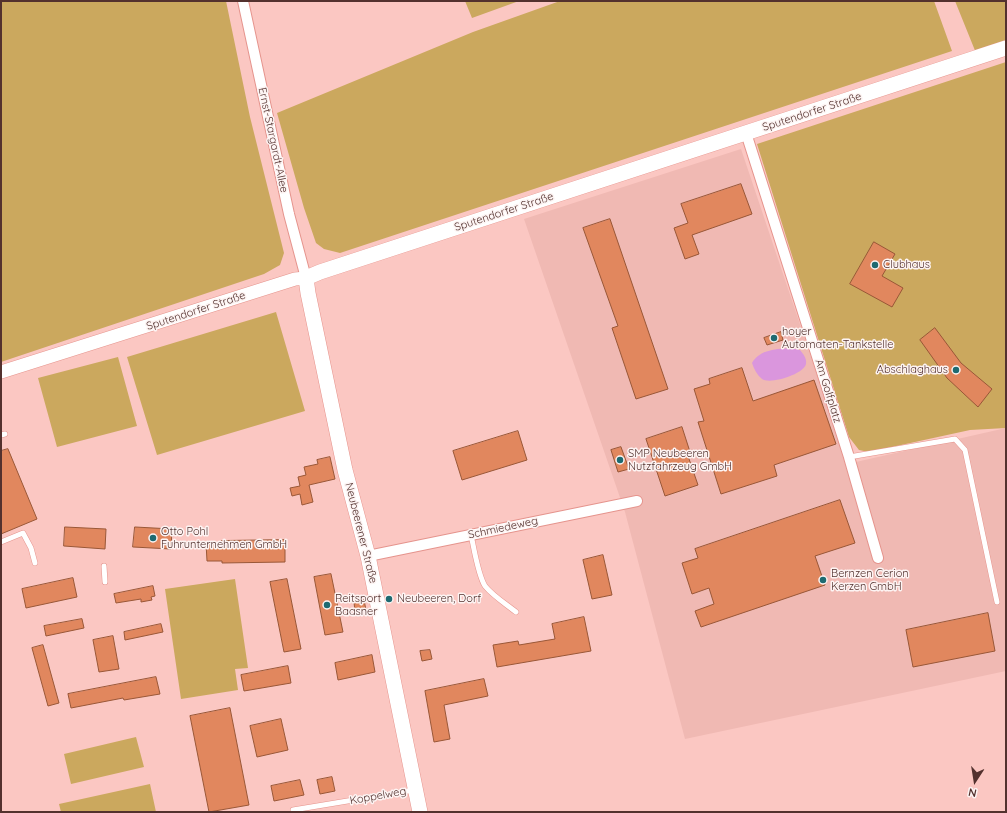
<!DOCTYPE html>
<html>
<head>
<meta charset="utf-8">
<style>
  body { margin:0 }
  #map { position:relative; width:1007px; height:813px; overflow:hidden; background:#fbc7c2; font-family:Quicksand,sans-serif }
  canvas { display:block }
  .frame { position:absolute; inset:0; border:2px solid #53312e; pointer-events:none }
  .north { position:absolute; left:955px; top:761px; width:40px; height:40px; -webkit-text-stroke:3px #fdf4f3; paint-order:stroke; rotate:192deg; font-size:11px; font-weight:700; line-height:16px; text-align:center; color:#53312e }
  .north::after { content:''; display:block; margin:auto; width:14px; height:18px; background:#53312e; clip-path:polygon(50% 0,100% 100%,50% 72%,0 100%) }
</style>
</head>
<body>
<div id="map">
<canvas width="1007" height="813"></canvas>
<div class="frame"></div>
<div class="north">N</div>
</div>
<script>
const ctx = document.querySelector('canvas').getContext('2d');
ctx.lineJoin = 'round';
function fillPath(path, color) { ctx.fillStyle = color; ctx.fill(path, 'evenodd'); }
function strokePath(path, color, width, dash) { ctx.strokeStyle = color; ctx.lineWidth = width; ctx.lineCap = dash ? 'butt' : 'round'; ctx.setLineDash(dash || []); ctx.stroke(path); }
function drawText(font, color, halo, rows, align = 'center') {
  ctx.font = font + ' Quicksand,sans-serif'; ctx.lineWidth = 3; ctx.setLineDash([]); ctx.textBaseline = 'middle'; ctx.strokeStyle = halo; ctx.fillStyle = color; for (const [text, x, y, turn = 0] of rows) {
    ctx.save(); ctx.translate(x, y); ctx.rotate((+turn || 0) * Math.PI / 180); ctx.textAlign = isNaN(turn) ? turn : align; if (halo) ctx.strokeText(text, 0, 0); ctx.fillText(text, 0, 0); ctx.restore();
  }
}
fillPath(new Path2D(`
  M741 149 847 464 1006 428V671L685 739 625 512 524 219Z`), '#f0b9b3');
fillPath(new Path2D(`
  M1 1H226L250 117 284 253 280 265 264 274 246 280 1 362Z
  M465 1H519L472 18Z
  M560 1H934L952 51 340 253 324 249 316 243 304 208 277 113 473 32Z
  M955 1H1006V43L976 53Z
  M1006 62V428L970 430 869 452 859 450 849 437 757 144Z
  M276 312 305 411 157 455 127 357Z
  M118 357 137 426 57 447 38 378Z
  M235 579 248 668 235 669 238 690 181 699 165 589Z
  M136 737 144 767 71 784 64 754Z
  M150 784 156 812H61L59 804Z`), '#cba85e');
fillPath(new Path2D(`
  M792 348 800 350C803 354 807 358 806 364 804 374 770 385 762 379 757 375 754 369 752 363 760 349 777 349 792 348Z`), '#da96dd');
const building = new Path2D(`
  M741 184 752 214 692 235 699 254 685 259 674 228 688 223 681 204Z
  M610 219 668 389 636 399 612 328 618 326 583 228Z
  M874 242 895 254 882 276 903 288 892 307 850 284Z
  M935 328 961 363 992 389 978 407 947 378 920 340Z
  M781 332 783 340 767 345 764 338Z
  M742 368 753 401 814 380 836 444 774 465 777 476 721 494 698 422 704 421 694 389 710 384 709 379Z
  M682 427 691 455 688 456 698 485 665 496 646 439Z
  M518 431 527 460 462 480 453 451Z
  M621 447 629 469 618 472 611 450Z
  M8 449 37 519 1 534V451Z
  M330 457 335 479 309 485 313 502 302 505 300 494 292 496 290 488 300 486 298 477 306 475 304 467 318 464 317 460Z
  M840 500 855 543 815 556 825 585 701 627 695 611 714 604 709 588 692 594 682 563 698 558 695 549Z
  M65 527 106 529 105 549 64 546Z
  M135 527 172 529 171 549 133 547Z
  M285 540V562L222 563V561H207L206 543H221V541Z
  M603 555 612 595 592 599 583 560Z
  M331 574 343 632 325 635 314 577Z
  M73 578 77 597 26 608 22 589Z
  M287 579 301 649 284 652 270 582Z
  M153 586 155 596 151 597 152 600 141 602V599L116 603 114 594Z
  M364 600 366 610 355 612 354 602Z
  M988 613 995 651 913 667 906 630Z
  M584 617 591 651 497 667 493 645 518 641 519 645 555 639 552 624Z
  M82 619 84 628 46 636 44 626Z
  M161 624 163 632 125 640 124 632Z
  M113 636 119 669 99 672 93 640Z
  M43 645 59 703 48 706 32 648Z
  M430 650 432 659 422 661 420 651Z
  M372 655 375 672 338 680 335 663Z
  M288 666 291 683 244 691 241 675Z
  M156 677 160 694 124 700 123 698 71 708 68 694Z
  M484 679 488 696 444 705 450 739 434 742 425 691Z
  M230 708 249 805 209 812 190 716Z
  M281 719 288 750 257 757 250 726Z
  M332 777 335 791 320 794 317 780Z
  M300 780 304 795 274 801 271 786Z`);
fillPath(building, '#e1875e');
strokePath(building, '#995737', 1);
const service = new Path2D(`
  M1 435 5 434
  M849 457 955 439 965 450 997 602
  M471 535C474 548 478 575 485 586 493 596 506 604 516 612
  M1 542 23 533 31 548 35 563
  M104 566 105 582
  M293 810 414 790`);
const minor = new Path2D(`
  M243 1 289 214 306 278
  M746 133 849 457 878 558
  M368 556 637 501`);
const tertiary = new Path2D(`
  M1 372 295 279 306 278`);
const secondary = new Path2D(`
  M420 812 368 556 345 470 308 293 306 278 320 272 1006 48`);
strokePath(service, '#e5948d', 6);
strokePath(minor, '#e5948d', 12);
strokePath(tertiary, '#e5948d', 14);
strokePath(secondary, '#e5948d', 16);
strokePath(service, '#fff', 5);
strokePath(minor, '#fff', 10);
strokePath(tertiary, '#fff', 13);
strokePath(secondary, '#fff', 15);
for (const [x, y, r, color] of [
  [875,265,4,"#1e6a71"],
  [774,338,4,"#1e6a71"],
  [956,370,4,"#1e6a71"],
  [620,460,4,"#1e6a71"],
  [153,538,4,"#1e6a71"],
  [823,580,4,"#1e6a71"],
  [389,599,4,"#1e6a71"],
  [327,605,4,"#1e6a71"]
]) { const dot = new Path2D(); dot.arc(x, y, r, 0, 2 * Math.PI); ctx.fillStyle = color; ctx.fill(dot); strokePath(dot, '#fdf4f3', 1.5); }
drawText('11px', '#53312e', '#fdf4f3', [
  ["Sputendorfer Straße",812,112,-18],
  ["Ernst-Stargardt-Allee",273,140,78],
  ["Sputendorfer Straße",504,212,-18],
  ["Sputendorfer Straße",196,311,-18],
  ["Am Golfplatz",828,391,73],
  ["Schmiedeweg",503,528,-12],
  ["Neubeerener Straße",361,533,76],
  ["Koppelweg",378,796,-10]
]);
drawText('11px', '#53312e', '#fdf4f3', [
  ["Clubhaus",883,265],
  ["hoyer",782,332],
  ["Automaten-Tankstelle",782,345],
  ["Abschlaghaus",948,370,"right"],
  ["SMP Neubeeren",628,454],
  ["Nutzfahrzeug GmbH",628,467],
  ["Otto Pohl",161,532],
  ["Fuhrunternehmen GmbH",161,545],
  ["Bernzen Cerion",831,574],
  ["Kerzen GmbH",831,587],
  ["Reitsport",335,599],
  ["Baasner",335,612],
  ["Neubeeren, Dorf",397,599]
], 'left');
</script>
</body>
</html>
